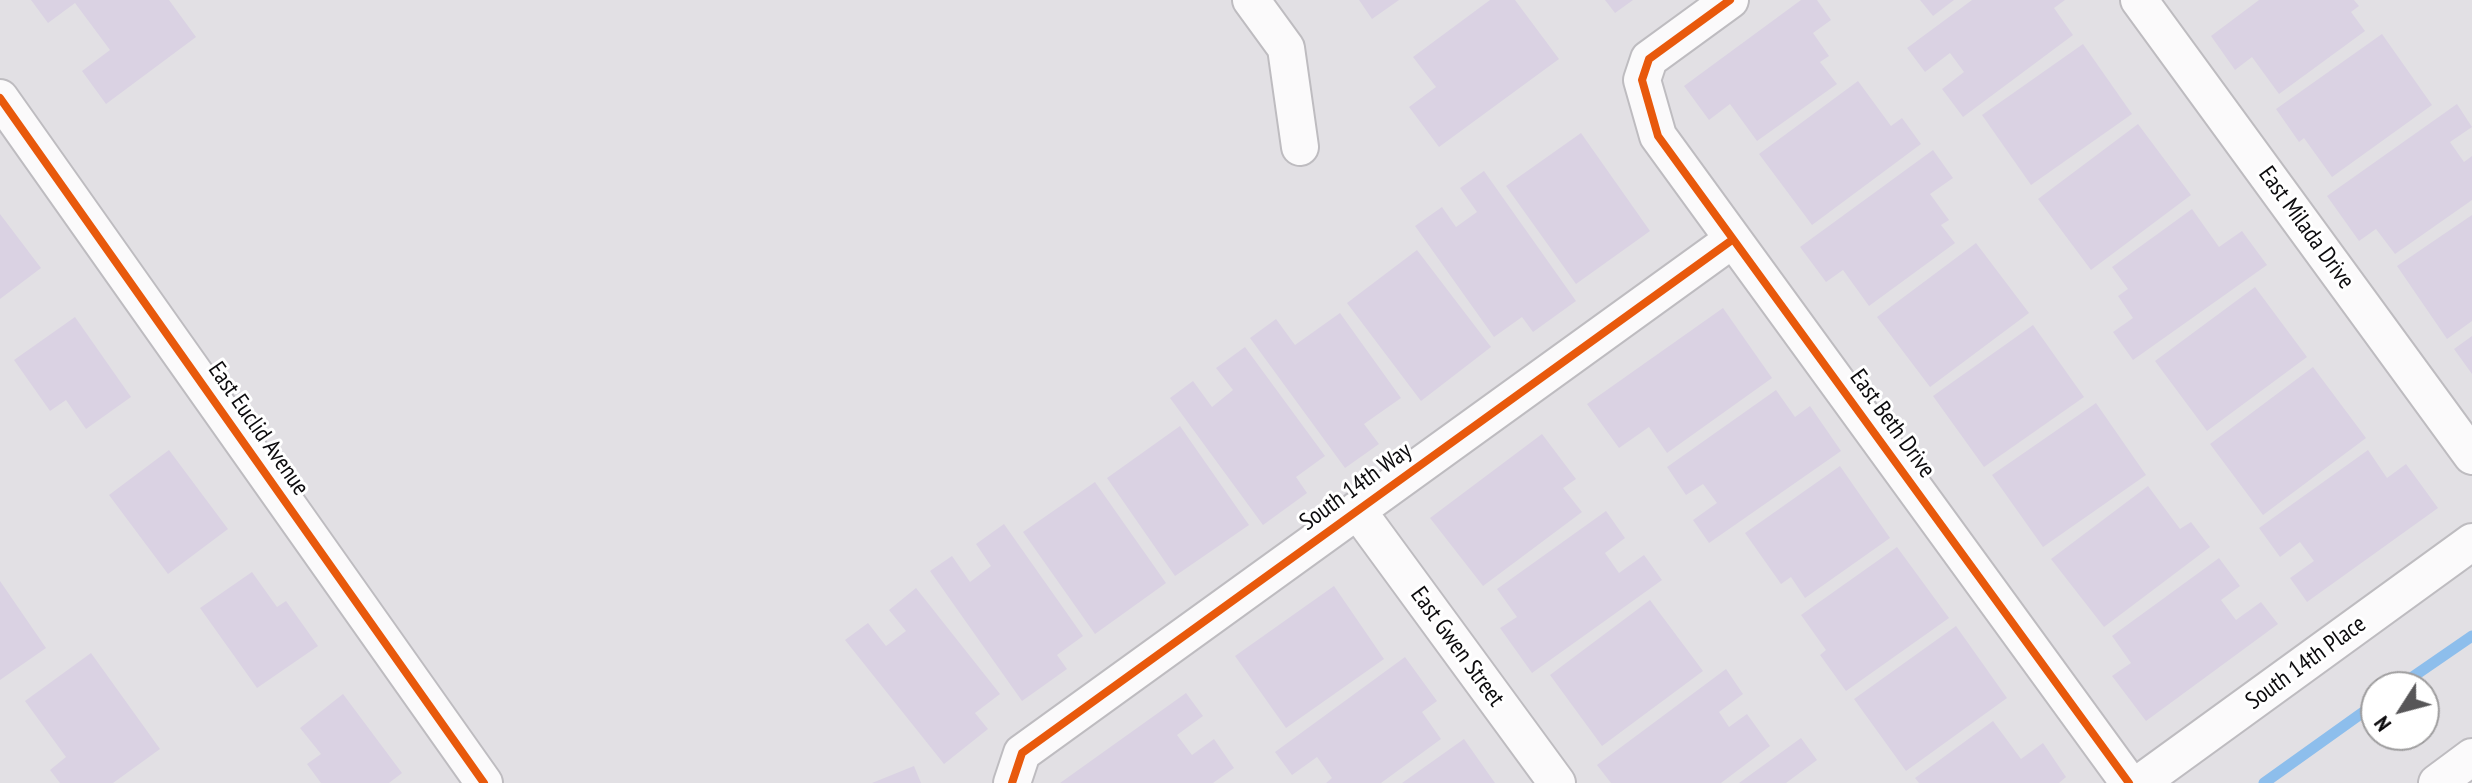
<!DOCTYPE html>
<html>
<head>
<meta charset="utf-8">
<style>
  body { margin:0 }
  #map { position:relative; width:2472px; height:783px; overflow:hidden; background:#e2e0e4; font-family:"PT Sans Narrow",sans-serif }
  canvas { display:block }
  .north { position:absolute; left:2360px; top:671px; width:80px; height:80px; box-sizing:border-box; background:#fff; border:2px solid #9e9d9e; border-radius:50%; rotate:234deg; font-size:22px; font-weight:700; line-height:32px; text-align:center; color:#0c0b0d }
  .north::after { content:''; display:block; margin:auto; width:28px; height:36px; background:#575658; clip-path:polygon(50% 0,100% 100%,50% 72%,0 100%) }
</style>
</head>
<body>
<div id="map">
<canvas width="2472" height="783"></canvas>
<div class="north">N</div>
</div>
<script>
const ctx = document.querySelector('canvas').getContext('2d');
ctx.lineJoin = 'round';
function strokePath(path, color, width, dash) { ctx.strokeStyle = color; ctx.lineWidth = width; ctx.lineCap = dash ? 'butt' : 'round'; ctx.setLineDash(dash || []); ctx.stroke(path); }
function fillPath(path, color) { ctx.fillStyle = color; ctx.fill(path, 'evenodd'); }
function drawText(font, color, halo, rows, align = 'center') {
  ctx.font = font + ' "PT Sans Narrow",sans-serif'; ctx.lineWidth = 6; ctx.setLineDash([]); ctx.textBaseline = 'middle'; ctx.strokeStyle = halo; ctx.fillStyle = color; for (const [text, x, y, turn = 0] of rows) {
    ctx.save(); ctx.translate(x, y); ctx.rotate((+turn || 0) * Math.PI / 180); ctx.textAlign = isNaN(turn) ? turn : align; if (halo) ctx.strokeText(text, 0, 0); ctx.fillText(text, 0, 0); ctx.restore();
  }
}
strokePath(new Path2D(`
  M2398 687 2472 636
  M2264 783 2376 703`), '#8dbeec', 11);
fillPath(new Path2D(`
  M31 0H169L196 37 106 104 82 71 110 50 75 3 48 23Z
  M1359 0H1399L1372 19Z
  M1490 0H1515L1559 59 1439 147 1409 107 1436 87 1413 57Z
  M1605 0H1633L1615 13Z
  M1801 0H1817L1831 20 1813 33 1829 56 1820 62 1837 84 1757 141 1730 104 1709 120 1684 86Z
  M1920 0H1954L1933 16Z
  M1972 0H2065L2054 8 2073 35 1963 117 1942 89 1964 72 1950 53 1925 72 1907 48Z
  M2259 0H2354L2359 6 2351 12 2365 31 2279 94 2252 57 2235 70 2211 36Z
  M2382 34 2432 105 2332 177 2304 138 2299 142 2276 109Z
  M2083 44 2132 114 2031 185 1982 115Z
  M1858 81 1891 126 1902 118 1921 144 1812 225 1759 154Z
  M2457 104 2472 127 2450 142 2464 162 2472 156V200L2395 254 2376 229 2359 241 2327 196Z
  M2138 124 2191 195 2091 270 2038 199Z
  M1581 133 1650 231 1576 284 1506 186Z
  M1933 150 1953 178 1930 194 1949 220 1941 225 1955 243 1869 306 1843 270 1826 282 1800 247Z
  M1484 171 1576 301 1533 332 1522 317 1494 337 1415 226 1442 207 1456 227 1477 212 1460 188Z
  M2192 209 2219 247 2242 231 2267 265 2133 360 2113 332 2133 318 2118 296 2128 289 2112 267Z
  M0 214 41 268 0 299Z
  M2472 215V321L2447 339 2397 266Z
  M1976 243 2029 313 1930 387 1877 317Z
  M1417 250 1491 347 1421 401 1347 303Z
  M2255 287 2307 357 2207 431 2155 361Z
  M1723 308 1772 378 1667 453 1649 427 1619 448 1587 404Z
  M1340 313 1401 398 1364 424 1379 444 1345 468 1250 338 1276 319 1295 345Z
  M75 317 131 397 86 429 66 400 50 411 14 360Z
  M2033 325 2084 397 1984 467 1933 396Z
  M2472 336V374L2454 349Z
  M1245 347 1325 456 1296 477 1307 493 1263 525 1170 398 1193 381 1212 407 1233 390 1216 368Z
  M2313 367 2366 438 2263 515 2210 444Z
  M1776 390 1795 417 1810 406 1841 451 1709 543 1693 520 1717 503 1703 484 1686 495 1667 467Z
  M2096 403 2146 475 2043 547 1992 475Z
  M1180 426 1249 525 1175 576 1107 478Z
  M1542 434 1576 479 1563 488 1582 512 1483 586 1430 518Z
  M169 450 228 529 168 574 109 495Z
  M2368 450 2387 478 2406 464 2438 508 2307 602 2290 578 2314 561 2300 542 2280 557 2259 528Z
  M1840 466 1890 538 1805 598 1791 577 1781 584 1745 533Z
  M1095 482 1166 583 1095 634 1023 532Z
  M2148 486 2180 529 2191 522 2210 547 2104 627 2051 559Z
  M1606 511 1625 538 1605 553 1619 573 1644 555 1662 580 1532 673 1500 628 1517 617 1497 589Z
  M1004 524 1083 636 1057 655 1067 669 1022 701 930 571 952 556 970 582 991 566 976 544Z
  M1897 547 1949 618 1846 691 1820 655 1826 650 1801 615Z
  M2219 558 2240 586 2221 600 2236 620 2261 602 2278 624 2146 721 2112 676 2131 663 2112 636Z
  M252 572 277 607 286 601 318 646 257 688 200 608Z
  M0 581 46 648 0 680Z
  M1334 586 1384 659 1286 728 1235 656Z
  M916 588 1000 694 975 713 988 729 944 764 845 640 868 623 886 646 906 631 889 610Z
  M1650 600 1703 671 1602 746 1550 675Z
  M1956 626 2007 698 1906 771 1854 699Z
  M91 653 160 749 113 783H60L50 770 66 757 25 701Z
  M1405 657 1437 701 1422 712 1441 739 1381 783H1326L1332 778 1317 757 1292 775 1275 752Z
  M1726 669 1743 694 1719 712 1729 727 1747 714 1770 746 1721 783H1611L1597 765Z
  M1186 693 1203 716 1177 735 1192 755 1214 739 1234 768 1213 783H1060Z
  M343 694 402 773 389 783H321L307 764 321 754 300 728Z
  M1993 721 2021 759 2043 743 2066 777 2059 783H1919L1915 778Z
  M1801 738 1817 760 1786 783H1739Z
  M1464 739 1495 783H1402Z
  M914 766 921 783H872Z`), '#dad2e3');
const minor = new Path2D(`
  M1251 0 1286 48 1300 147
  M1730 0 1649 59 1642 80 1658 136 2129 783
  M2139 0 2472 456
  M0 98 484 783
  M1357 510 1557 783
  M1012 783 1022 753 1732 240
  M2140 783 2472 542
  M2437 783 2472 757`);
strokePath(minor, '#bebcc0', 40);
strokePath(minor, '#fbfafb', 36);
strokePath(new Path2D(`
  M1730 0 1649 59 1642 80 1658 136 2129 783
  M0 98 484 783
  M1012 783 1022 753 1732 240`), '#e8590c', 8);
drawText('24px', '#0c0b0d', '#fff', [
  ["East Milada Drive",2306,228,54],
  ["East Beth Drive",1892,424,54],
  ["East Euclid Avenue",258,429,55],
  ["South 14th Way",1356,487,-36],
  ["East Gwen Street",1457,647,54],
  ["South 14th Place",2306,663,-36]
]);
</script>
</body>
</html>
